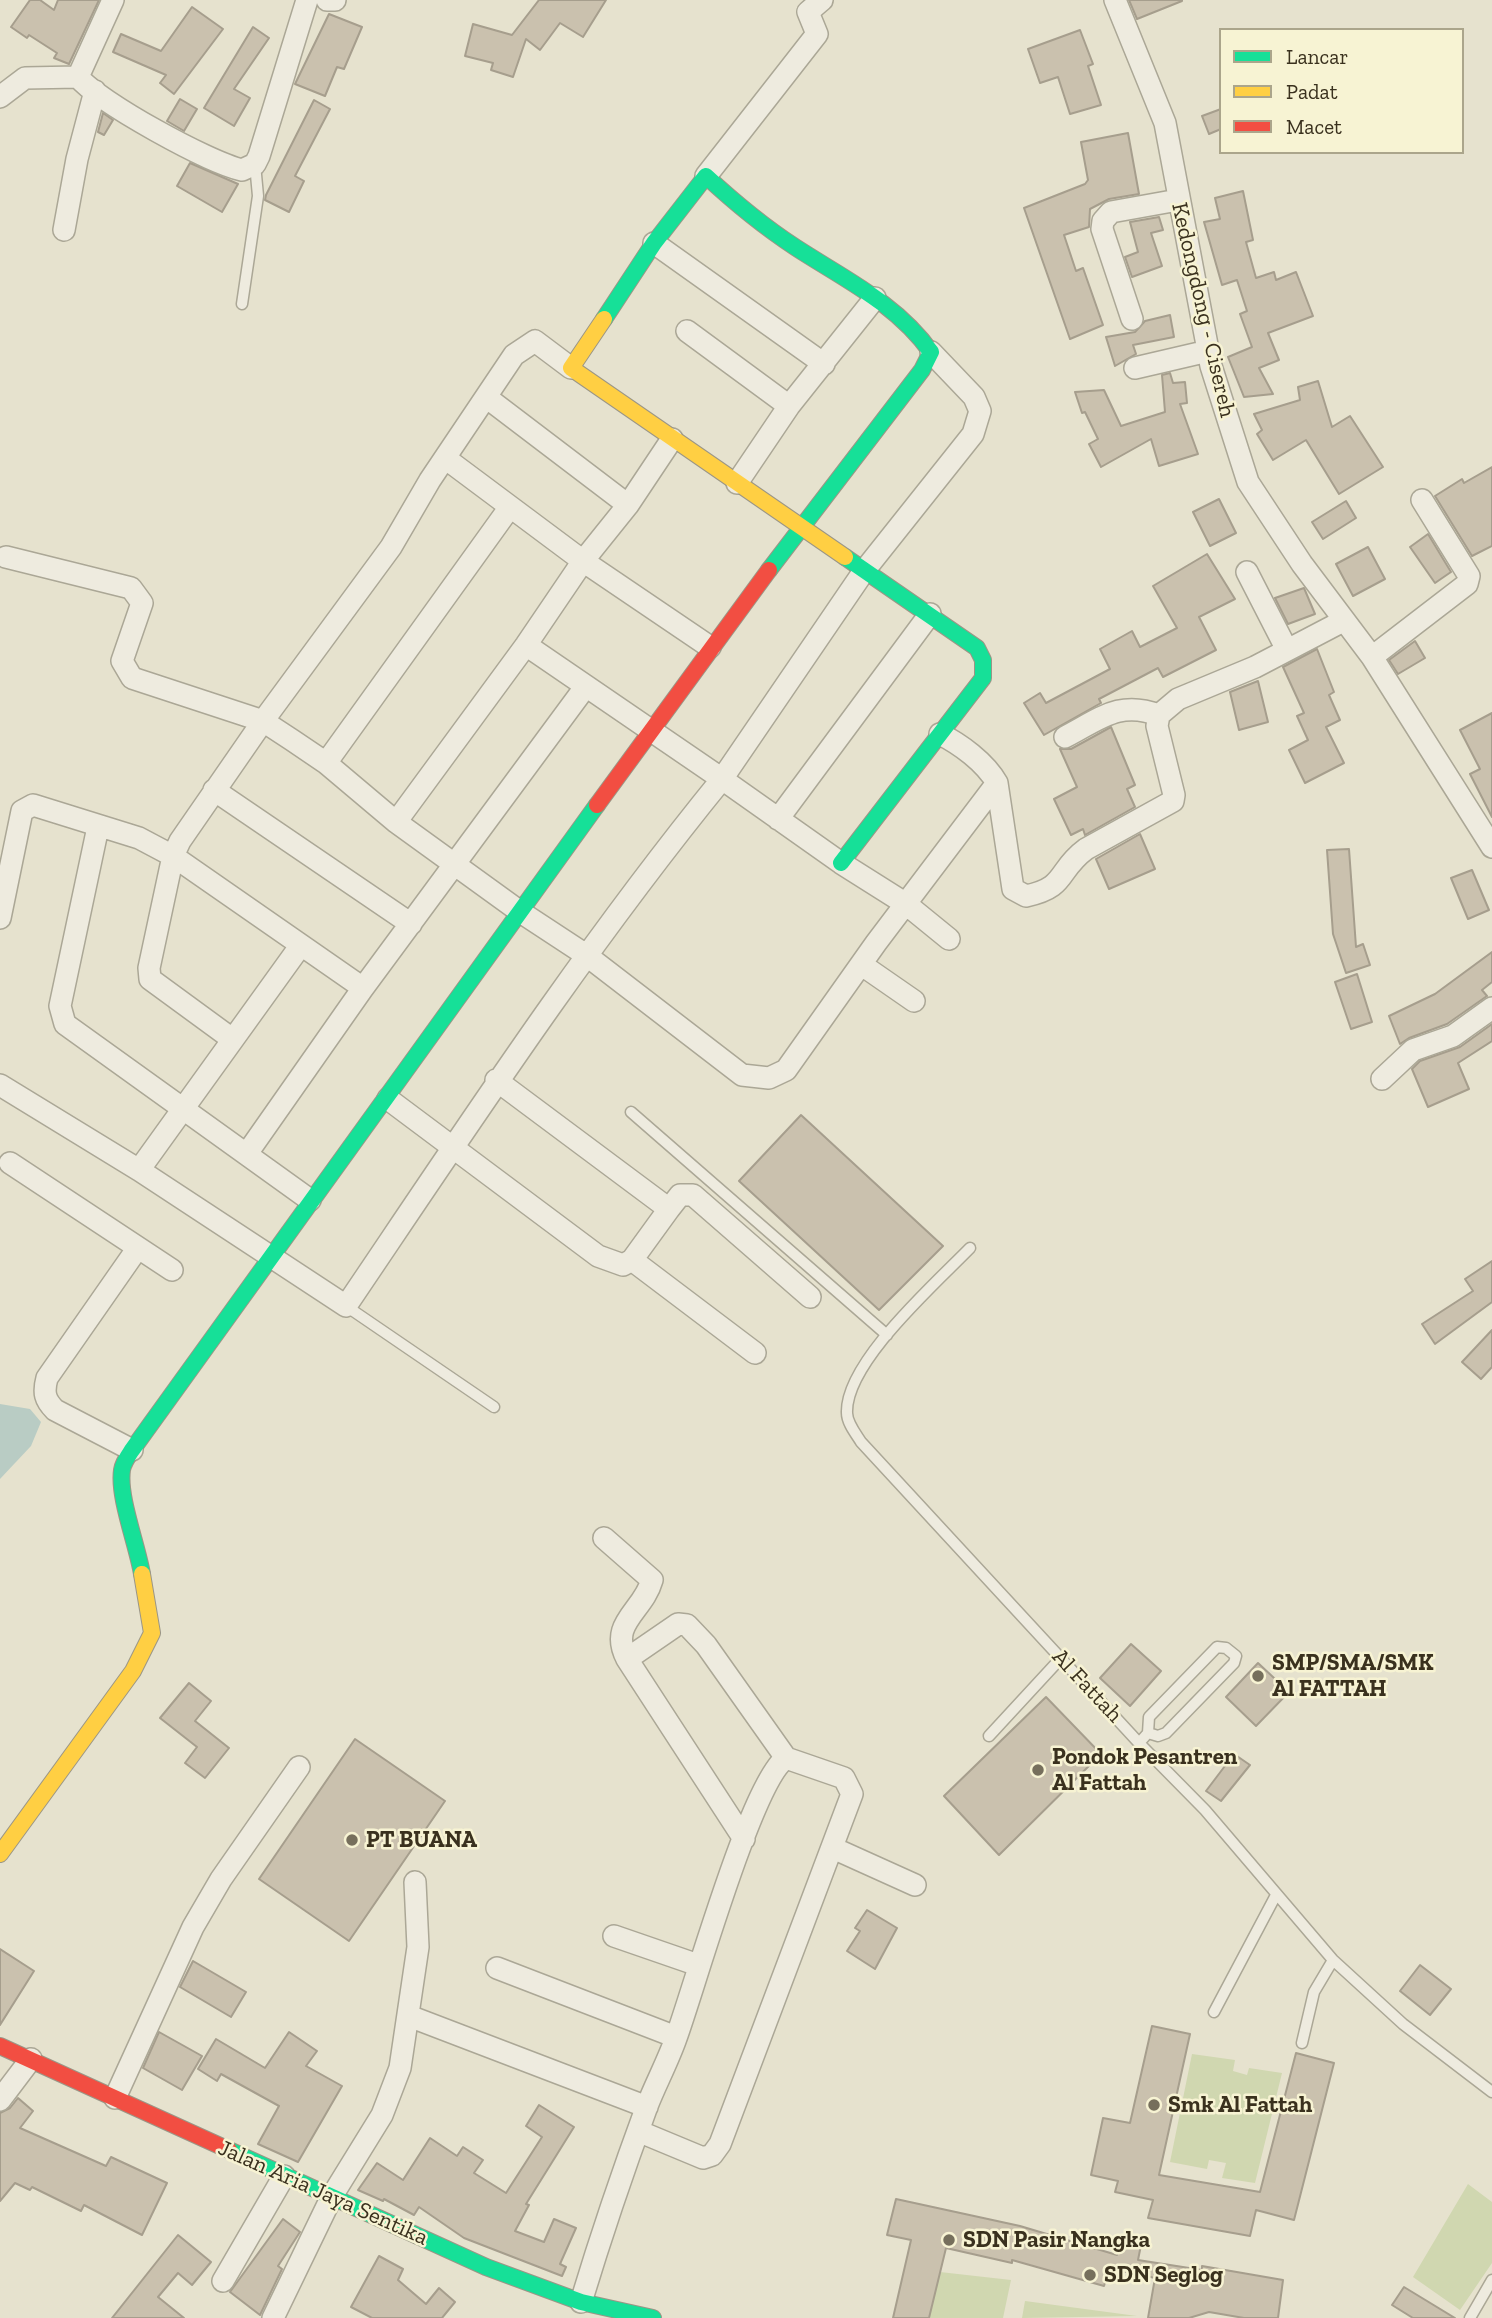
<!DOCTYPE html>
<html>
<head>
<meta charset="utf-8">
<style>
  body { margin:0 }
  #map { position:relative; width:1492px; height:2318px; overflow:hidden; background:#e6e2ce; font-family:"Zilla Slab",serif }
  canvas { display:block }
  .legend { position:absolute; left:1219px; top:28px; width:245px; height:126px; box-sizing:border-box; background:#f7f3d3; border:2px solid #aba58b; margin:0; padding:9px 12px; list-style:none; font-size:21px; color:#3a311e }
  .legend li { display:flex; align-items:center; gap:14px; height:35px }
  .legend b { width:35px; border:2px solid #aba58b }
</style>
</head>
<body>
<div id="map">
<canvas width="1492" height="2318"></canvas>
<ul class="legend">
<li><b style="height:9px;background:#16e098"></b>Lancar</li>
<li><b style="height:9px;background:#ffcf43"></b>Padat</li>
<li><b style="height:9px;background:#f24e42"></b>Macet</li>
</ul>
</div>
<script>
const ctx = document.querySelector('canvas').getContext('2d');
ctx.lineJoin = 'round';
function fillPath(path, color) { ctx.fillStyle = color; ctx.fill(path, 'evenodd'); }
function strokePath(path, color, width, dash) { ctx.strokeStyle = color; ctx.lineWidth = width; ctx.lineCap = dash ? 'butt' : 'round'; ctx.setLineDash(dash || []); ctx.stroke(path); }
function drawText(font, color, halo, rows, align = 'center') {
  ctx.font = font + ' "Zilla Slab",serif'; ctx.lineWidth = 5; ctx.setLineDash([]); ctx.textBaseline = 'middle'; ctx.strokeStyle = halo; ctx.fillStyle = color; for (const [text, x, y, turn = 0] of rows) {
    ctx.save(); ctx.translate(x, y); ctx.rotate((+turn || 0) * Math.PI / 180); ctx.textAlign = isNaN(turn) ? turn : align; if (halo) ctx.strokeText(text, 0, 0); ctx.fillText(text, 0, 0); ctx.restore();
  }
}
fillPath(new Path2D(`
  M1192 2054 1235 2060 1233 2071 1247 2075 1249 2068 1282 2073 1255 2183 1222 2178 1226 2163 1209 2160 1207 2169 1170 2162Z
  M1468 2184 1492 2202V2263L1460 2310 1413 2277Z
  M940 2272 1011 2280 1003 2318H929Z
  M1025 2301 1137 2316 1022 2318Z`), '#d0d7b0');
fillPath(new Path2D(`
  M0 1404 30 1409 41 1422 31 1446 0 1479Z`), '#b9ccc4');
const building = new Path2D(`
  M30 0H40L54 10 58 0H99L69 64 54 58 57 53 29 35 27 38 11 27Z
  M539 0H606L583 37 560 23 540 50 526 39 513 77 491 70 493 63 465 56 473 24 512 35Z
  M1129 0H1182V1L1137 19Z
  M192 7 223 29 174 94 160 83 166 75 113 52 121 34 161 51Z
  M329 14 362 27 344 69 337 67 325 96 295 84Z
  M253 27 269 38 234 89 250 98 234 126 204 108Z
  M1080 30 1093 64 1088 66 1101 105 1070 114 1058 77 1040 83 1028 49Z
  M180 99 197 109 184 131 167 121Z
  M314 100 330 109 295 176 304 181 289 212 265 200 266 195Z
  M1221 109V129L1209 134 1202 116Z
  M103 113 113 120 104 135 98 132Z
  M1128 133 1139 194 1109 199 1090 209 1089 227 1064 235 1076 271 1083 268 1103 325 1070 339 1024 208 1085 184 1088 180 1081 142Z
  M190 163 238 184 222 212 177 186Z
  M1243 191 1253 240 1246 242 1256 278 1274 272 1276 280 1296 272 1313 316 1268 333 1279 360 1259 368 1273 394 1244 397 1228 357 1252 347 1240 314 1247 311 1237 280 1222 285 1204 222 1220 219 1215 198Z
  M1159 217 1163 230 1151 233 1162 266 1132 277 1125 257 1138 252 1130 222Z
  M1170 315 1174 337 1133 345 1136 354 1115 366 1106 337 1135 332 1145 321Z
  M1170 373 1173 383 1185 382 1187 403 1180 404 1198 454 1159 466 1151 439 1101 467 1089 444 1098 439 1085 412 1082 413 1075 392 1104 390 1121 426 1165 412 1162 375Z
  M1318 381 1332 427 1350 416 1383 467 1339 494 1306 440 1273 460 1257 434 1262 430 1254 414 1300 400 1298 387Z
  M1492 467V546L1472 556 1435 496 1462 479 1464 483Z
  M1219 499 1236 533 1210 546 1193 512Z
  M1346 501 1356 518 1323 539 1312 522Z
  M1428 534 1451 572 1435 583 1410 547Z
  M1368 547 1385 579 1353 596 1336 564Z
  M1207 554 1235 599 1199 617 1216 650 1163 677 1158 668 1099 699 1101 703 1044 735 1024 703 1040 693 1046 703 1110 669 1100 649 1132 631 1140 647 1177 628 1153 586Z
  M1304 588 1315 614 1288 624 1275 598Z
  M1415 641 1425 658 1398 674 1389 660Z
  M1317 649 1334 692 1329 695 1340 720 1326 727 1344 763 1305 783 1289 750 1308 740 1297 716 1304 713 1283 667Z
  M1258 681 1268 722 1239 730 1230 692Z
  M1492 713V817L1470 774 1480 769 1460 730Z
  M1111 727 1135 785 1127 789 1135 807 1085 835 1083 829 1071 835 1054 799 1077 787 1060 749H1071Z
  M1140 834 1155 869 1109 889 1096 859Z
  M1349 849 1356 947 1363 944 1370 965 1346 973 1333 934 1327 850Z
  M1472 870 1489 910 1468 919 1451 878Z
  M1492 952V982L1482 990 1487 996 1447 1024 1409 1038 1400 1044 1389 1016 1435 994Z
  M1357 974 1372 1022 1351 1029 1335 982Z
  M1492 1024V1041L1458 1063 1469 1089 1428 1107 1412 1069 1420 1061 1460 1047Z
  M801 1115 943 1246 879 1310 739 1181Z
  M1492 1261V1302L1435 1344 1422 1324 1473 1291 1465 1279Z
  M1492 1330V1367L1481 1379 1462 1362Z
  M1131 1644 1161 1671 1130 1706 1100 1678Z
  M1258 1663 1289 1692 1256 1726 1226 1697Z
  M189 1683 211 1701 195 1721 229 1748 205 1778 185 1763 197 1747 160 1718Z
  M1046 1697 1101 1754 999 1855 944 1796Z
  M355 1739 445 1801 349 1941 259 1879Z
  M1234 1754 1250 1765 1221 1801 1206 1791Z
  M867 1910 897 1928 875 1969 847 1951 860 1931 855 1928Z
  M0 1949 34 1971 0 2025Z
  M193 1961 246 1992 231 2017 180 1987Z
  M1420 1965 1451 1989 1430 2015 1400 1991Z
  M1152 2026 1190 2034 1159 2175 1260 2192 1296 2053 1334 2063 1294 2220 1256 2210 1250 2236 1148 2218 1153 2200 1115 2192 1118 2181 1091 2175 1103 2118 1130 2123Z
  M159 2032 202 2056 182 2090 143 2068Z
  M289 2032 317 2051 306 2066 342 2086 298 2162 258 2144 279 2106 221 2074 217 2081 198 2069 216 2039 265 2068Z
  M18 2098 33 2111 20 2128 106 2166 111 2157 167 2183 142 2235 84 2205 81 2211 32 2187 30 2190 15 2183 0 2201V2113L10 2108Z
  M539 2105 574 2127 526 2204 529 2205 515 2231 544 2242 554 2219 576 2228 560 2264 566 2267 562 2276 464 2238 419 2207 414 2215 384 2199 383 2201 358 2190 377 2163 403 2180 430 2138 457 2156 463 2147 483 2160 474 2173 506 2193 542 2137 526 2126Z
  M896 2199 1020 2226 1117 2255 1120 2240 1141 2245 1138 2260 1202 2270V2266L1283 2280 1278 2318H1244L1209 2312 1189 2318H1148L1155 2278 1109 2268 1104 2286 1012 2260V2263L946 2248 929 2318H893L911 2240 887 2235Z
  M283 2219 300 2232 278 2266 282 2269 260 2315 230 2292Z
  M178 2235 211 2262 192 2285 178 2273 158 2297 184 2318H112Z
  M379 2256 403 2269 398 2280 426 2304 439 2288 455 2302 442 2318H372L351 2307Z
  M1404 2287 1455 2318H1413L1392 2305Z`);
fillPath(building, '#cac1ae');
strokePath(building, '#a69e8d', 2);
const lane = new Path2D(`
  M242 304 258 196 255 164
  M631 1112 887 1335
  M970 1248C935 1284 845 1363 847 1413 847 1423 856 1434 861 1442L1139 1743 1205 1810 1333 1960 1403 2024 1492 2092
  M346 1306 494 1407
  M989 1736 1061 1658
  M1139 1743 1148 1733 1158 1736 1166 1733 1234 1663 1236 1656 1226 1648 1217 1647 1149 1717 1148 1733
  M1214 2012 1276 1895
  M1302 2043 1314 1992 1333 1960
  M1470 2318 1492 2280`);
const street = new Path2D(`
  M113 0 78 77C100 103 208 162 242 170L255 164 259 156 307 0
  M327 0H335
  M1115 0 1165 123 1211 366 1248 482 1302 564 1372 657 1492 847
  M0 97 25 78 78 77
  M706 176 817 34 808 12 822 0
  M64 230 77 159 95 91
  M654 243 824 364
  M1132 319 1102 229 1103 221 1111 212 1178 200
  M687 331 789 406
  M931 352 974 397 980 411 973 434 864 571 722 779 841 863 906 904 949 939
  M1135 368 1208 351
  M486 397 628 505
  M445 458 583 561 710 647
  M737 483 789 406 875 298
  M6 557 131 588 142 603 122 661 132 678 263 721 292 740 326 763 396 822 519 911 586 955 742 1075 769 1078 786 1070 876 943 997 783
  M1247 572 1287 650
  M526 645 586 686
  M1372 657 1467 584 1469 576 1422 500
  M940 734C960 744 985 762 997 783L1013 889 1026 896C1068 887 1056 871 1086 849L1173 801 1174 795 1157 726 1159 715 1178 699 1255 667 1343 621
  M1065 737C1100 719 1119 700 1159 715
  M326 763 510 507
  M214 790 411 924
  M778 819 930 614
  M396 822 526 645 583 561 628 505 672 439
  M98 827 60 1006 65 1024 310 1200
  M0 918 22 811 33 805 139 838 173 856 363 988
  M862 965 914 1001
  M232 1039 150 979 149 968 173 856 180 841 263 721 391 547 430 480 514 355 535 341 571 368
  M1382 1079 1413 1050 1453 1036 1492 1008
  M496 1080 669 1209 632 1260 755 1353
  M0 1085 139 1170
  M388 1099 598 1256 623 1265 632 1260
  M248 1152 363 988 586 686 722 779C585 947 467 1127 346 1306L139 1170 301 945
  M10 1163 172 1270
  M669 1209 680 1195H693L810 1297
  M132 1450 55 1410C45 1400 43 1393 47 1378L137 1249
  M604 1538 652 1580C643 1612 608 1623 627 1659
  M744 1839 627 1659 678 1624 687 1625 706 1645 786 1758
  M833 1848 915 1885
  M614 1936 698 1965
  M497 1968 676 2037
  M409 2016 647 2107
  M115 2098 193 1927 221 1879 299 1767
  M0 2100 31 2059
  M223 2281 284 2176
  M581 2302C601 2236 623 2171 647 2106 656 2083 668 2061 676 2038 694 1989 752 1781 786 1758L844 1778 852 1794 720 2144 712 2155 703 2158 638 2131
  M273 2318 332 2196 382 2115 400 2068 418 1947 415 1882`);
const fast = new Path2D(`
  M604 319 654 243 706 176C734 202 763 226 795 247 844 279 896 303 931 352L922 370 769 570
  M841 863 983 678V660L977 648 845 557
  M142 1574C137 1544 118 1497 122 1470 123 1463 128 1456 132 1450L597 805
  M229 2150 486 2267 581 2302 653 2318`);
const slow = new Path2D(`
  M604 319 571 368 845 557
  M0 1854 133 1671 152 1633 142 1574`);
const jam = new Path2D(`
  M597 805 769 570
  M0 2046 229 2150`);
strokePath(lane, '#aba796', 13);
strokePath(street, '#aba796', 24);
strokePath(fast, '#9b9686', 18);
strokePath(slow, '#9b9686', 18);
strokePath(jam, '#9b9686', 18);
strokePath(lane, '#eeebdf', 10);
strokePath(street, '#eeebdf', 21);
strokePath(fast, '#16e098', 16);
strokePath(slow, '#ffcf43', 16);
strokePath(jam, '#f24e42', 16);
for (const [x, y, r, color] of [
  [1258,1676,7,"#766f5c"],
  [1038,1770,7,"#766f5c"],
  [352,1840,7,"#766f5c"],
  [1154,2105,7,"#766f5c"],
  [949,2240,7,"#766f5c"],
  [1090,2275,7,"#766f5c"]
]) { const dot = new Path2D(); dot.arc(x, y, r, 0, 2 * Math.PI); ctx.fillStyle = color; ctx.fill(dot); strokePath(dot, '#f7f3d3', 2.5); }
drawText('23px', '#3a311e', '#f7f3d3', [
  ["Kedongdong - Cisereh",1203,310,77],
  ["Al Fattah",1087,1686,47],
  ["Jalan Aria Jaya Sentika",323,2193,24]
]);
drawText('bold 23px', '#3a311e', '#f7f3d3', [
  ["SMP/SMA/SMK",1272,1663],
  ["Al FATTAH",1272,1689],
  ["Pondok Pesantren",1052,1757],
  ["Al Fattah",1052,1783],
  ["PT BUANA",366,1840],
  ["Smk Al Fattah",1168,2105],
  ["SDN Pasir Nangka",963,2240],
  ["SDN Seglog",1104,2275]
], 'left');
</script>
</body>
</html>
